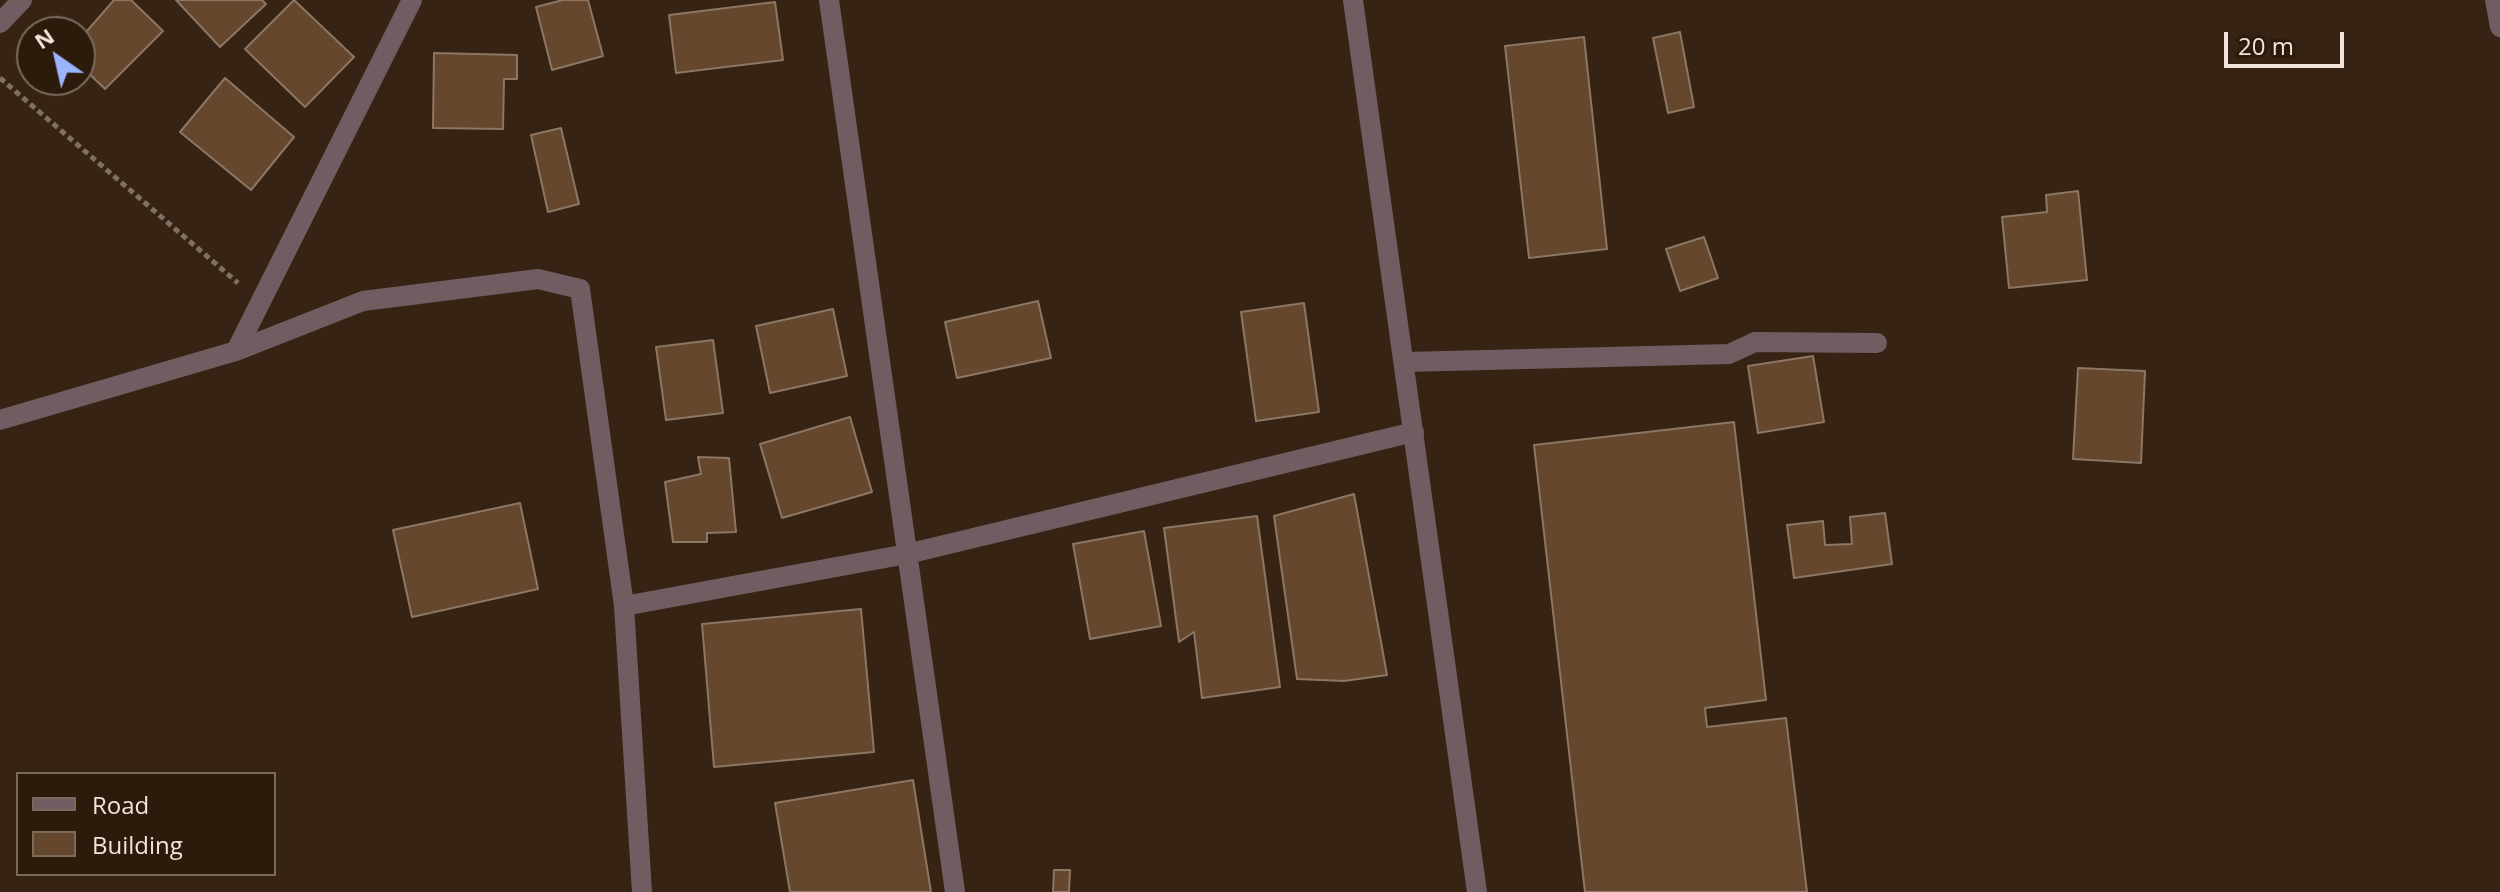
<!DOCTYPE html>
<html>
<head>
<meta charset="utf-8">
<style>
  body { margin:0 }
  #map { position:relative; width:2500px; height:892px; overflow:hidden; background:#362314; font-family:"Open Sans",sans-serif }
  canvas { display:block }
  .legend { position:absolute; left:16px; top:772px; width:260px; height:104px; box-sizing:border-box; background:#2c1a0a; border:2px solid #7b6b5d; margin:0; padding:10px 14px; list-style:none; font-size:24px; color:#f1e4da }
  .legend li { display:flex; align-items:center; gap:16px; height:40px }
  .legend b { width:40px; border:2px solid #7b6b5d }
  .north { position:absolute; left:16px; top:16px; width:80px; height:80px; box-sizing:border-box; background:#2c1a0a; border:2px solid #7b6b5d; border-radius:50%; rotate:326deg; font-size:22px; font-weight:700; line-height:32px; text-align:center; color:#f1e4da }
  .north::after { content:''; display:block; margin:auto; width:28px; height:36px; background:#9bb4fd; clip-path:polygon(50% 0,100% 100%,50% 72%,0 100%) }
  .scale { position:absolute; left:2224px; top:32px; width:120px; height:36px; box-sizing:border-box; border:4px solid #f1e4da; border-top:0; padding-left:10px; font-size:24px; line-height:28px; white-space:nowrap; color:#f1e4da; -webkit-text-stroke:6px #2c1a0a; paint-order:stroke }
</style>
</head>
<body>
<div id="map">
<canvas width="2500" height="892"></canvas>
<ul class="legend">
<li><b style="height:10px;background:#705d61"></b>Road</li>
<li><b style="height:22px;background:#65472e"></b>Building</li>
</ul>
<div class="north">N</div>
<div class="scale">20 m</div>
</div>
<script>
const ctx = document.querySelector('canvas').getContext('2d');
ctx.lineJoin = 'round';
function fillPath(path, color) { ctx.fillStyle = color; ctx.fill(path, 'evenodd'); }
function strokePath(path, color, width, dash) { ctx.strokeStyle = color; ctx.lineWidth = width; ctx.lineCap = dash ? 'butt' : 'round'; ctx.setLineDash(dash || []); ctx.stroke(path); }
const building = new Path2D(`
  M114 0H131L163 31 105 89 80 65V39Z
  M176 0H262L266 4 220 47Z
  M294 0 354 57 305 107 245 49Z
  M563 0H588L603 56 552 70 536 7Z
  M775 2 783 60 676 73 669 15Z
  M1680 32 1694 107 1668 113 1653 38Z
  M1584 37 1607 249 1529 258 1505 46Z
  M434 53 517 55V79H504L503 129 433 128Z
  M225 78 294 137 251 190 180 132Z
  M561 128 579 204 548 212 531 135Z
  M2078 191 2087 280 2009 288 2002 217 2047 212 2046 195Z
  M1704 237 1718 278 1680 291 1666 249Z
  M1038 301 1051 358 957 378 945 322Z
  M1304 303 1319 412 1256 421 1241 312Z
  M833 309 847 376 770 393 756 326Z
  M713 340 723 413 666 420 656 347Z
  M1813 356 1824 422 1758 433 1748 366Z
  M2078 368 2145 371 2141 463 2073 459Z
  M850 417 872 492 782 518 760 444Z
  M1734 422 1766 700 1705 708 1707 727 1786 718 1807 892H1585L1534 445Z
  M698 457 729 458 736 532 707 533V542H673L665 482 701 474Z
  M1354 494 1387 675 1344 681 1297 679 1274 516Z
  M520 503 538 589 412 617 393 530Z
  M1885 513 1892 564 1794 578 1787 525 1823 521 1825 545 1852 544 1850 517Z
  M1257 516 1280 687 1202 698 1194 632 1179 642 1164 528Z
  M1144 531 1161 626 1090 639 1073 544Z
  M861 609 874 752 714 767 702 624Z
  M913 780 931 892H790L775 803Z
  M1054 870H1070L1069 892H1053Z`);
fillPath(building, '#65472e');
strokePath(building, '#8c7664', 2);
strokePath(new Path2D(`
  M0 78 238 283`), '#807062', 5, [6, 4]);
strokePath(new Path2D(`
  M829 0 955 892
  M2495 0 2500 27
  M0 23 22 0
  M236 351 412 0
  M1405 362 1729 354 1755 342 1877 343
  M0 420 236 351 363 301 538 279 580 289 624 606 642 892
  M624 606 907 554 1414 432`), '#705d61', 20);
strokePath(new Path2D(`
  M1353 0 1477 892`), '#705d61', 20);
</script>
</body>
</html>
